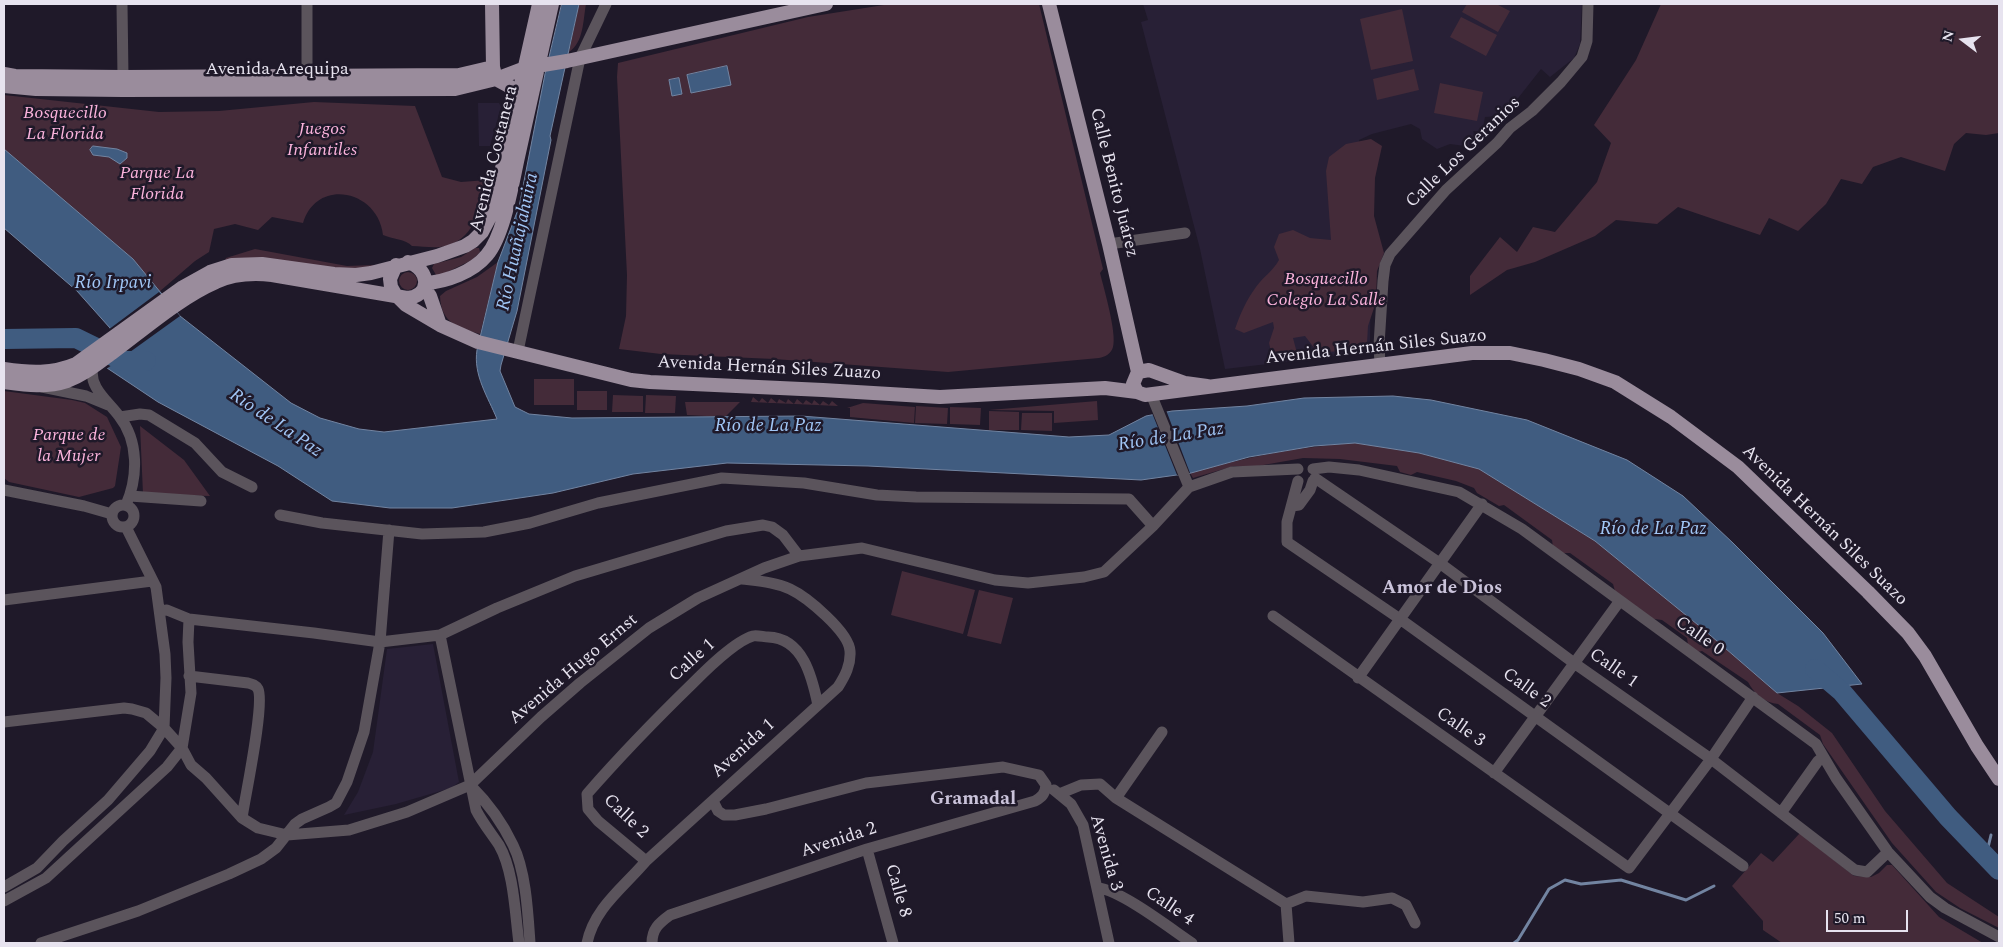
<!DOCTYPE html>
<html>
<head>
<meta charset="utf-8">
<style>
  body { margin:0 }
  #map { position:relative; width:2003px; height:947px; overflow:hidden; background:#1f1929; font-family:Spectral,serif }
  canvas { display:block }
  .frame { position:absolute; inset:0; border:5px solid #e7e3ef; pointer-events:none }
  .north { position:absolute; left:1938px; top:15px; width:50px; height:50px; -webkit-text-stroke:4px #1f1929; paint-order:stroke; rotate:285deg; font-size:14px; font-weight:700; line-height:20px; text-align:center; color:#e7e3ef }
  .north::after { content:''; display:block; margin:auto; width:18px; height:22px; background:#e7e3ef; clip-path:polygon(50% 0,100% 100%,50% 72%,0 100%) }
  .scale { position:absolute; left:1826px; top:910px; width:82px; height:22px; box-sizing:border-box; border:2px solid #e7e3ef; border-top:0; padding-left:6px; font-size:15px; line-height:18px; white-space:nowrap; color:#e7e3ef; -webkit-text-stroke:4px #1f1929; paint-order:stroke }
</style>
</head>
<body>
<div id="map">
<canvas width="2003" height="947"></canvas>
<div class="frame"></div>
<div class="north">N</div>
<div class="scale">50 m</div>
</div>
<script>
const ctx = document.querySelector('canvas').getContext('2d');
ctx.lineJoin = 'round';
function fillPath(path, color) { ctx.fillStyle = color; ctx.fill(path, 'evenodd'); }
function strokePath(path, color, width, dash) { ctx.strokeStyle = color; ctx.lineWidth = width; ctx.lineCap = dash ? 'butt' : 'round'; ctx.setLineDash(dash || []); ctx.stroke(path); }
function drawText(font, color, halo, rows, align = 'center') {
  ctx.font = font + ' Spectral,serif'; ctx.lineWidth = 5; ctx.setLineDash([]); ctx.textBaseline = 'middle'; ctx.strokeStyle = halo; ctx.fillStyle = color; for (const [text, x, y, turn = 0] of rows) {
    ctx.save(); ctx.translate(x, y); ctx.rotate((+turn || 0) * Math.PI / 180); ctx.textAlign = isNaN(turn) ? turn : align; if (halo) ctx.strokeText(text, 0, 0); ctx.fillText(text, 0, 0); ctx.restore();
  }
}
fillPath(new Path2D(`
  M1143 4H1582L1580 44 1574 58 1550 77 1541 69 1504 116 1485 117 1482 132 1473 131 1479 148 1450 144 1437 149 1422 139 1420 129 1411 124 1372 134 1359 140 1358 219 1371 262 1370 345 1362 353 1225 369 1200 249 1141 22 1148 20Z
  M478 103H499L501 107 490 146H479Z
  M433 644 459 782 451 788 396 804 344 815 358 792 373 752 387 649Z`), '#282036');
fillPath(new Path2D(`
  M579 4H586C583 20 584 42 569 52Z
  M890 4H1039L1103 269 1100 273C1104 289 1117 333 1113 347 1111 354 1105 357 1099 358L948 372 774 359 661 354 619 349 626 316 627 275 617 77 618 63 808 17Z
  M1467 4H1496L1510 11 1498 32 1462 12Z
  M1661 4H1999V133L1986 135 1966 133 1954 144 1945 171 1901 157 1873 167 1862 184 1841 179 1826 204 1798 231 1769 218 1760 235 1678 207 1657 224 1616 220 1595 236 1535 262 1507 270 1470 295V276L1500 237 1517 252 1533 227 1555 232 1597 182 1611 143 1594 125 1636 60Z
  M1402 9 1413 61 1371 70 1360 19Z
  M1461 17 1497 35 1486 56 1450 37Z
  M1414 69 1419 90 1377 100 1373 79Z
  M1440 83 1483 92 1477 121 1434 113Z
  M4 95 159 112 219 111 314 102 415 106 442 177 461 182 487 180C482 207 474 243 440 247 431 248 421 246 412 246 406 239 392 239 383 235 378 190 317 177 303 223L272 217 258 230 235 224 214 229 209 252 195 261 159 292 133 259 4 149Z
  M1371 139 1382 146 1375 178 1374 216 1384 253 1377 271 1376 302 1368 326 1367 343 1356 350 1326 352 1315 349 1305 336 1293 338 1298 357 1288 360H1273L1269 343 1274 328 1273 322 1244 333 1235 329C1240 314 1247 299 1256 287 1264 276 1272 272 1279 260L1274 247 1279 234 1293 230 1310 238 1331 240 1326 171 1329 157 1346 144Z
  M475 248H479L480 252 472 260 439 276 436 275 432 268 434 264 461 257Z
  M255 249 347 266 374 265V267L347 269 225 261 226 258Z
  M498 262 480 334C457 327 441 323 440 296L446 291 477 277Z
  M399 281a9 9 0 1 1 18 0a9 9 0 1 1-18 0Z
  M534 379H574V405H534Z
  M4 391 72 400 85 403 107 417 121 447 115 486 113 488 79 497 9 482 4 478Z
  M577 391H607V410H577Z
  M613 395 643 396V412H612Z
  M646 395 676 396 675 413H645Z
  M753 397 759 402 762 398 768 403 771 398 777 403 779 399 786 403 788 399 794 404 797 399 803 404 806 400 812 404 814 400 820 405 823 401 829 405 832 401 838 406 751 402Z
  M1097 401 1098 420 1054 423V411L989 410Z
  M685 402H740L725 417 687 415Z
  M863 403 915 407 914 423 850 417V408H847Z
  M916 406 948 408 947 424 915 423Z
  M950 407 981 408 980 425 950 424Z
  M989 411 1019 412V430H989Z
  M1022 413H1052V431L1021 430Z
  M140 426 184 460 210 496 143 494Z
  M1355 443 1419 453 1479 469 1595 541 1703 629 1777 693 1798 706 1832 733 1885 811 1947 883 1999 917V928L1960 908 1936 892 1892 843 1823 744 1820 735 1778 704C1765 703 1754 694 1748 682L1702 651 1698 652 1688 645 1687 638 1662 620 1647 618 1615 591 1613 584 1570 553H1562L1553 547 1552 540 1504 505 1499 506 1477 493 1474 488 1456 481 1417 472 1411 475 1400 472 1397 466 1340 459 1303 458 1252 467 1234 466 1193 478 1190 473C1247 457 1296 447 1355 443Z
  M902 571 975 590 963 634 891 615Z
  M979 590 1013 598 1001 644 967 636Z
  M1800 833 1854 876 1871 877 1879 873 1887 865H1892L1939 917 1983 943H1782L1763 930V921L1732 886 1761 853 1773 862Z`), '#442b39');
const water = new Path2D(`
  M562 4H579L550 136 551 140 517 311 501 365 500 371 515 407 529 414 572 418 801 416 1069 437 1109 435 1146 416 1172 411 1247 406 1304 398 1393 396 1431 400 1527 420 1627 460 1683 496 1733 543 1823 633 1862 684 1777 693 1703 629 1595 541 1479 469 1419 453 1355 443 1314 446 1249 457 1191 473 1141 480 868 466 727 463 633 474 553 493 452 508H390L332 501 278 466 158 402 107 368 126 354 110 328 77 291 4 228V149L133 259 180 316 291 403 320 418 359 429 384 432 497 419C488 397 473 375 477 350L498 262 519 207 545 74Z
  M727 66 731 85 691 93 687 75Z
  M679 78 682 94 672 96 669 80Z
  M93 146 117 149 127 153V158L120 164 109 157 93 155 90 150Z`);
fillPath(water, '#405c80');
strokePath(water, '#7284a1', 1);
fillPath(new Path2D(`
  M159 292 180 316 105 370V366L123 354 108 330Z
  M1166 410 1190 473 1177 475 1152 413Z`), '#1f1929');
strokePath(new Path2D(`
  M1986 856 1991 835
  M1514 943 1518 940 1549 889 1565 880 1581 884 1621 880 1686 900 1714 886`), '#7284a1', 3);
strokePath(new Path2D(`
  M4 339 76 338 123 361H146
  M1815 669 1842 692 1948 817 1999 870`), '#405c80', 20);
strokePath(new Path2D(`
  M122 4 123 77
  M307 4V75
  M1109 244 1185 233
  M518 351 580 58 606 4
  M1380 364 1379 345 1383 281 1385 265 1390 254 1446 190 1497 143 1510 128 1532 111 1561 82 1582 57 1587 41 1588 4
  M93 367C88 387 108 401 119 416 139 441 138 477 126 505
  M42 387 86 396 108 405
  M1151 394 1189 487
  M120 417 140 414 149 415 195 443 222 472 252 487
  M1313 469 1329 467 1359 470 1459 492 1522 529 1816 744 1836 778 1888 852 1930 897 1945 908 1999 937
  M1315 478 1441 564 1574 663 1711 759 1855 870 1867 872 1888 852
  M1298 481 1287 522V542L1400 619 1743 866
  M4 490 84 506 112 514
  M130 496 201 501
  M112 516a11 11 0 1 1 22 0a11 11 0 1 1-22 0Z
  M1292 506 1299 505 1310 490 1313 481
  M280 515 322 523 422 534 484 532 530 523 598 503 722 478 804 483 877 495 916 497 1129 499 1153 526
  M742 579C758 581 775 582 790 589 807 597 849 632 850 651 851 665 845 676 838 687L646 861 598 821 588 809 587 794C621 755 656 719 693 683 706 670 735 641 753 636 757 635 764 637 768 637 803 638 812 677 818 705
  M4 600 152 581
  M160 611 167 610 189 619 314 633 380 642 440 635 497 608 575 576 726 531 763 525 772 527 783 535 799 556
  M1273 616 1629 868 1711 759 1753 697
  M440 635 476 810C482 822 491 833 499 845 514 871 515 914 519 943
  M189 676 248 683C252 684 256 685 258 689 265 704 245 797 242 818
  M1358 678 1482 504
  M4 722 124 708 132 709 146 713 164 728 182 748 191 765 206 778 242 818 258 828 287 835 349 830 407 812 470 785 541 717 580 683 649 628 698 598 764 568 799 556 862 548 995 580 1028 583 1084 577 1104 572 1153 526 1189 487 1232 472 1298 469
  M1494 773 1619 602
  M471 786C487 802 503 824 513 845 526 871 528 914 530 943
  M1054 790 1071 804 1083 825 1109 943
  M1059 794 1081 785 1100 784 1116 798 1286 904
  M1116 798 1162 732
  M713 801 718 811 724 815H735L766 809 866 783 1003 767 1039 775 1046 785
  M1781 813 1818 761 1823 757
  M867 849 893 943
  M4 887 37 868 63 841 108 800 150 751 164 728 166 678 165 654 156 587 126 527
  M1098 888C1121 890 1171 929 1192 943
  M4 901 46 878 167 767 182 748 191 693 188 642 189 619
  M1286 904 1306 896 1363 902 1392 898 1406 905 1415 923
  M1286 904 1289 943
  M41 943 138 911 229 874 261 859 276 848 295 824 302 819 329 807 336 803 347 782 364 732 380 642 389 530
  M587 943C594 908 624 887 646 861
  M652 943C652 929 659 923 670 915L867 849 1035 801C1042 797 1045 794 1046 785`), '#5b545c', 11);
strokePath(new Path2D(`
  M492 4 493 67 496 79 509 86 518 98
  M1049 4 1109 244 1138 372
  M4 74 15 76 123 77 459 75 493 67
  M4 86 36 89 123 90 455 89 496 79 525 68 567 61 826 4
  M396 265 390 279 391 287 395 294 406 305 440 325 478 342 631 380 650 382 823 390 940 397 1105 388 1137 392
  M425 283C446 282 473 272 487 255 504 235 512 184 518 157 529 106 541 55 552 4
  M424 288 430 296 440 325
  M4 369C30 373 52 374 76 364L183 287 210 272 232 265 262 264 334 274 356 275 371 273 437 256 465 246 473 241 482 232 492 213 539 4
  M4 382C26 385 46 388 67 381 84 375 98 363 112 353 143 330 181 297 216 282 233 274 253 273 272 275L407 298C431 296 431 270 408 262
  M1207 386 1185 383 1149 370 1138 372 1133 384 1137 392 1145 395 1472 353H1510L1544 360 1579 369 1615 382 1671 417 1738 467 1868 592 1908 633 1925 656 1977 746 1999 779`), '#9a8c9c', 14);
drawText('18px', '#e7e3ef', '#1f1929', [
  ["Avenida Arequipa",277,70],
  ["Calle Los Geranios",1464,153,-44],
  ["Avenida Costanera",495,159,-76],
  ["Calle Benito Juárez",1113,183,76],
  ["Avenida Hernán Siles Suazo",1376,348,-6],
  ["Avenida Hernán Siles Zuazo",769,369,3],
  ["Avenida Hernán Siles Suazo",1824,526,44],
  ["Calle 0",1699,637,35],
  ["Calle 1",693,661,-42],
  ["Calle 1",1613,669,35],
  ["Avenida Hugo Ernst",574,670,-40],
  ["Calle 2",1526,689,36],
  ["Calle 3",1460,728,35],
  ["Avenida 1",744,749,-42],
  ["Calle 2",625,817,44],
  ["Avenida 2",839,841,-18],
  ["Avenida 3",1105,853,74],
  ["Calle 8",897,891,74],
  ["Calle 4",1169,907,34]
]);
drawText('italic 18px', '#fbb3dc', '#1f1929', [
  ["Bosquecillo",65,114],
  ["La Florida",65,135],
  ["Juegos",322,130],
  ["Infantiles",322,151],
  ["Parque La",157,174],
  ["Florida",157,195],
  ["Bosquecillo",1326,280],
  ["Colegio La Salle",1326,301],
  ["Parque de",69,436],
  ["la Mujer",69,457]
]);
drawText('italic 19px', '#a1c6f6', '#1f1929', [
  ["Río Huañajahuira",519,242,-78],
  ["Río Irpavi",113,284],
  ["Río de La Paz",275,424,34],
  ["Río de La Paz",768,427],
  ["Río de La Paz",1171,438,-9],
  ["Río de La Paz",1653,530]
]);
drawText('bold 19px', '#cac3da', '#1f1929', [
  ["Amor de Dios",1442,589],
  ["Gramadal",973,800]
]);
</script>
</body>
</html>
